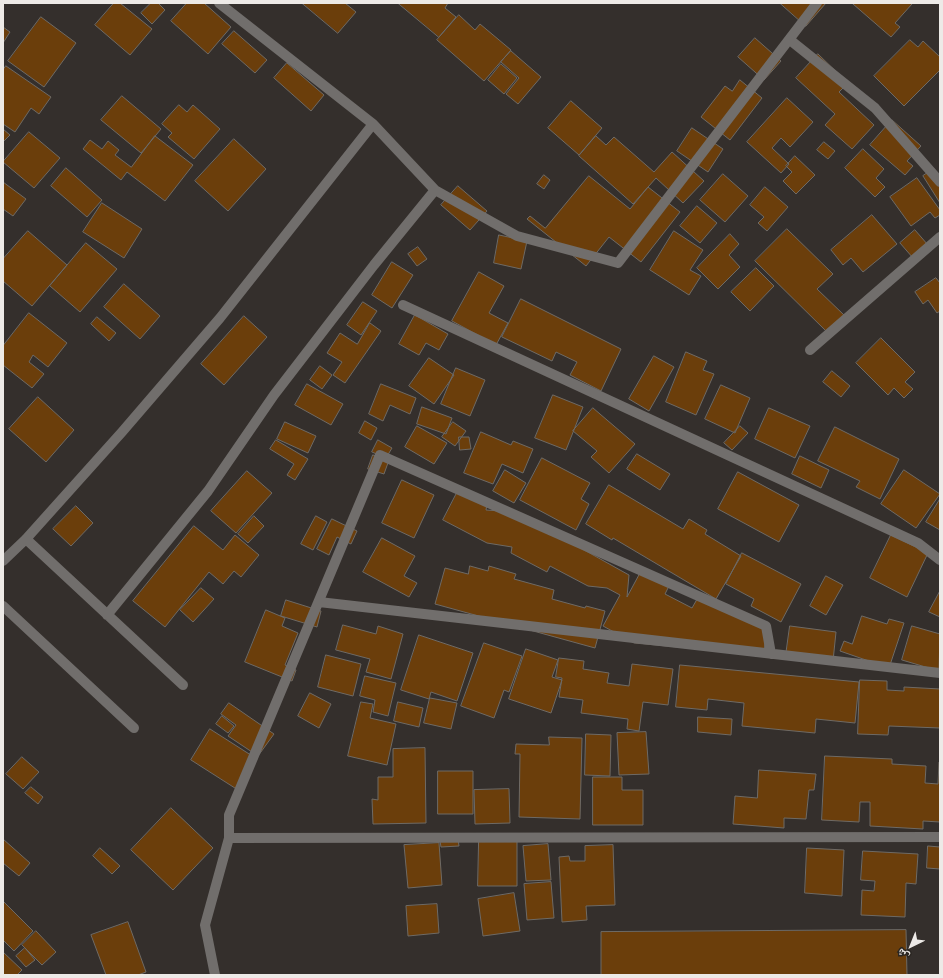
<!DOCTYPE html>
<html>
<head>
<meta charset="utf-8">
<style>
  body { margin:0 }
  #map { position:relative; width:943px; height:978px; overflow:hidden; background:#342f2c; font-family:"PT Sans","Noto Naskh Arabic",sans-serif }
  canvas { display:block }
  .frame { position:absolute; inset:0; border:4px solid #edeae7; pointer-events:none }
  .north { position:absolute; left:891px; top:926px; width:40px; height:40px; -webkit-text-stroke:3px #2a2622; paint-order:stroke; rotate:223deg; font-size:11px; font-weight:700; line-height:16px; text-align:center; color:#edeae7 }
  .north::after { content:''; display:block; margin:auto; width:14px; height:18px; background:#edeae7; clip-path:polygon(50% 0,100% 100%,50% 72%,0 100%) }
</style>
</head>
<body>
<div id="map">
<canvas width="943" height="978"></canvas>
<div class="frame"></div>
<div class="north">ش</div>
</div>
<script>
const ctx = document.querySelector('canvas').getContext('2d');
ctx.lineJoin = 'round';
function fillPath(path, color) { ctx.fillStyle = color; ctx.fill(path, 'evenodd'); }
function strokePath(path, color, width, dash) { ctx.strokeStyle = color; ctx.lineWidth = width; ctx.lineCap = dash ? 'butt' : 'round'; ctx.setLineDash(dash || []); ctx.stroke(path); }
const building = new Path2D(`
  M114 3H120L152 29 130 55 95 25Z
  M151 3H158L165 10 152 24 141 13Z
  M187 3H204L231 27 208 54 171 21Z
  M302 3H345L356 12 338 33Z
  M398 3H448L445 8 456 17 439 37Z
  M780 3H826L806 26Z
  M855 3H911L912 4 895 23 900 27 891 37 853 4Z
  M459 15 475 30 480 24 511 50 484 81 437 40Z
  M41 17 76 43 44 87 8 61Z
  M3 27 10 32 3 43Z
  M234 31 267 60 255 73 222 44Z
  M755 38 781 61 764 80 738 57Z
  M910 40 918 47 923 41 940 57V70L904 106 874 76Z
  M511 51 541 77 518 104 506 94 519 78 501 62Z
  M818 54 848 83 839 92 874 125 852 149 825 125 835 114 796 78Z
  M287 63 324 95 311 111 274 78Z
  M501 64 517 78 504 94 488 80Z
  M6 66 51 97 39 114 31 108 15 132 3 124V70Z
  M740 80 762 98 730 140 701 117 725 86 732 91Z
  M122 96 161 129 141 153 101 120Z
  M787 98 813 122 790 147 781 138 772 148 789 164 781 173 747 142Z
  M571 101 602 128 579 155 548 128Z
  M179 105 187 112 193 105 220 129 194 159 168 137 172 133 162 124Z
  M892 120 921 146 907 161 913 166 905 175 870 145Z
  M692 128 723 149 708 172 677 151Z
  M3 129 10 135 3 142Z
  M29 132 60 158 34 188 3 162Z
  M155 136 193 165 165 201 127 172 121 180 83 149 90 140 102 149 108 141 119 150 115 155 131 167Z
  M596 136 606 145 614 137 654 172 672 152 704 181 683 203 656 178 633 204 579 156Z
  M234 139 266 169 228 211 195 181Z
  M824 142 835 151 828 159 817 150Z
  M863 149 884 169 876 178 885 187 875 197 845 168Z
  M795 156 815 175 796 194 783 181 792 172 786 166Z
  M66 168 102 200 87 217 51 186Z
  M932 170 940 181V203L923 176Z
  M723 174 748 196 725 222 700 200Z
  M544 175 550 180 544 189 537 184Z
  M589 176 630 209 648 187 680 212 641 262 609 237 586 266 527 219 530 216 545 228Z
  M917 178 940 210V215L935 218 930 212 911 226 890 197Z
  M3 182 26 199 13 216 3 209Z
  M458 186 487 211 470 230 441 205Z
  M765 187 788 207 767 231 758 223 764 217 750 205Z
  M102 203 142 229 124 258 83 232Z
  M697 206 717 223 700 243 680 226Z
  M872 215 897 244 863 272 851 258 843 265 831 250Z
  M787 229 833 274 817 289 844 315 827 332 755 261Z
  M915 230 928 245 913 258 900 243Z
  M28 231 67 265 32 306 3 281V259Z
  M674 231 703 250 690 270 701 276 689 295 650 270Z
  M730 234 739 244 729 255 740 267 718 289 697 268Z
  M499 235 527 241 521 269 494 263Z
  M86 243 117 269 80 312 50 286Z
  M418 247 427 259 417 266 408 254Z
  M392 262 413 275 392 308 372 295Z
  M756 268 774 286 750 311 731 292Z
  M479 272 504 286 489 313 508 323 496 345 452 321Z
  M936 278 940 283V311L937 313 928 300 923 304 915 292Z
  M124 284 160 316 140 339 104 307Z
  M521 299 621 349 601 391 570 375 577 362 556 352 552 361 502 337Z
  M363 302 377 311 361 335 347 325Z
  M29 313 67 343 48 367 33 355 29 362 44 374 32 388 3 365V346Z
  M415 315 448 334 439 350 426 343 419 355 399 344Z
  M244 316 267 337 224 385 201 364Z
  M97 317 116 333 109 341 91 324Z
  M370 323 381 331 345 383 333 375 342 362 327 353 340 333 357 344Z
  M881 338 915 372 905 382 913 389 904 398 894 388 888 395 856 363Z
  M686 352 707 361 703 370 714 374 696 415 666 402Z
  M654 356 674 367 649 411 629 399Z
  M429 358 454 375 434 404 409 386Z
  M320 366 332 375 322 389 310 380Z
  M456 368 485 380 470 416 441 404Z
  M832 371 850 386 841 397 823 382Z
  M307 384 343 404 331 425 295 405Z
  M381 384 416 398 410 414 390 405 383 421 369 414Z
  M721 385 750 398 735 433 705 419Z
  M553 395 583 407 566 450 535 438Z
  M38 397 74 430 46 462 9 429Z
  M422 407 452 418 446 434 417 424Z
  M593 408 635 444 609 473 591 457 597 451 573 431Z
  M769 408 810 426 795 458 755 439Z
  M365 421 377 428 371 440 359 433Z
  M285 422 316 436 308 453 277 439Z
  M453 422 466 431 455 446 442 437Z
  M417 426 447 443 434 464 405 447Z
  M740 426 748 433 732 450 724 443Z
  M835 427 899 459 880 499 856 487 860 481 818 461Z
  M481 432 511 445 513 441 533 449 523 473 502 464 493 484 464 473Z
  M459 437H469L471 449 460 450Z
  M276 440 308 459 295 480 287 475 294 464 270 449Z
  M378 440 392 448 386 458 372 452Z
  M637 454 670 474 660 490 627 469Z
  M373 455 389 460 384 474 368 469Z
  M800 456 829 470 821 488 792 474Z
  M542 458 590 483 581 499 589 504 576 530 520 500Z
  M505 470 526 483 514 503 493 491Z
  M904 470 940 494 916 528 881 504Z
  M247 471 272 493 236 533 211 511Z
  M738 472 799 505 779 542 718 509Z
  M402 480 434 495 414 538 382 523Z
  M609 485 683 529 689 519 707 530 705 534 741 556 716 599 613 538 612 540 586 524Z
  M459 489 487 504 486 510 516 512 629 575 627 597 641 571 669 586 665 594 692 608 700 594 766 630 764 655 634 643 603 626 620 595 607 588 588 586 550 566 547 572 511 553 512 547 487 543 443 520Z
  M940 499V530L926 522Z
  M76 506 93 523 71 546 53 529Z
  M254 516 264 526 248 543 238 534Z
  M316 516 327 522 313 550 301 544Z
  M332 519 357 531 351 544 337 537 329 555 317 549Z
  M194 526 223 550 235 535 259 555 241 577 234 571 223 584 209 572 165 627 133 601Z
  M891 535 928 553 907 597 870 578Z
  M382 538 415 556 404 576 417 583 409 597 363 572Z
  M742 553 801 584 781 622 751 606 754 599 726 584Z
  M470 566 488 571 489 566 516 574 514 579 554 590 552 599 585 608 586 606 605 611 595 648 435 604 445 568 468 574Z
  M826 576 843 585 826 615 810 606Z
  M201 588 214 599 193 622 180 610Z
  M940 591V617L929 612Z
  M286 600 321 611 317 627 281 616Z
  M266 610 285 618 282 626 298 633 285 665 296 670 292 681 245 662Z
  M862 616 887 624 889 619 904 623 889 668 840 651 844 641 852 644Z
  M343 625 376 634 378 626 403 634 391 679 366 672 370 659 336 650Z
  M790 626 836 632 833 661 786 655Z
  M912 626 940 634 939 671 902 660Z
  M419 635 473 653 457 701 431 692 429 699 401 690Z
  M484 643 522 656 509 692 504 690 494 718 461 706Z
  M526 649 558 660 552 677 562 680 551 713 509 699Z
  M326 655 361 664 353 696 318 687Z
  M559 658 584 661 583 669 609 673 607 683 629 686 632 664 673 669 668 705 643 702 639 731 627 729 628 719 581 713 583 700 559 697 562 678 556 677Z
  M680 665 859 682 855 723 816 719 815 733 742 726 744 703 708 699 707 710 676 707Z
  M365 676 396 683 388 716 373 712 375 700 360 696Z
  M860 680 887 681V690L904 691V687L940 689V728L889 726 888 735 858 734Z
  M310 693 331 704 319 728 298 716Z
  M430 698 457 703 451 729 424 723Z
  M361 702 373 704 370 718 396 724 387 765 348 756Z
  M398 702 423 708 419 727 394 721Z
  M229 703 274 734 258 756 228 736 236 725 221 714Z
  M222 716 234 726 228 733 216 724Z
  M698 717 732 719 731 735 698 732Z
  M210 729 257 759 238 790 191 760Z
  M646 732 649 774 619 775 617 733Z
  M586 734 611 735 610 776 585 775Z
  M549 737 582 738 580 819 519 817 520 754H515L516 744 549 745Z
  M425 748 426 823 373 824 372 799 378 800V777H393V749Z
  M825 756 892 759V764L926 766 925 783 938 784 939 762H940V822L923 821V829L870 826V802H860L859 822 822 820Z
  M22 757 39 772 23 789 6 774Z
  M759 770 816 774 814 790H809L806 819 784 818V828L733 824 735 796 757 798Z
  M438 771H473V814H438Z
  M593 777H622V790H643V825H593Z
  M31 787 43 797 38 804 25 793Z
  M509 789 510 823 475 824 474 790Z
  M171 808 213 848 173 890 131 850Z
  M3 839 30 863 19 876 3 863Z
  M458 839 459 846 441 847 440 841Z
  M479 841H517V886H478Z
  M439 843 442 885 408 888 404 845Z
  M548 844 551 880 526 881 523 846Z
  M613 845 615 905 586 906 587 920 562 922 559 857 569 856 570 861H585V846Z
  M928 846 940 847V869L927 868Z
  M100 848 120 866 112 874 93 856Z
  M807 848 844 850 842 896 805 893Z
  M863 851 918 854 916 884 906 883 905 917 861 915 862 890 874 891 875 881 861 880Z
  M551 882 554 918 527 920 524 884Z
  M514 893 520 931 483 936 478 899Z
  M3 901 33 931 14 951 3 940Z
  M437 904 439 933 408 936 406 906Z
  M128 922 146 972 138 975H106L91 935Z
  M906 930 907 975H601V932Z
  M36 931 56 952 42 965 22 945Z
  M25 948 35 960 26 967 16 956Z
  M3 952 22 970 17 975H3Z`);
fillPath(building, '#6b3e0b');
strokePath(building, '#6e6a65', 1);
strokePath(new Path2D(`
  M219 3 373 124 435 190 517 236 618 263 817 3
  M790 40 875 108 940 182
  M403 305 918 543 940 560
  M810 350 940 237
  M26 539 183 685
  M3 561 26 539 122 432 220 318 373 124
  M319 602 940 673
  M3 606 134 728
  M107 615 208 491 274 395 374 265 435 190
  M229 838V815L380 455 766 626 771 654
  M215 975 205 925 229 838 940 837`), '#716e6c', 10);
</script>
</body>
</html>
